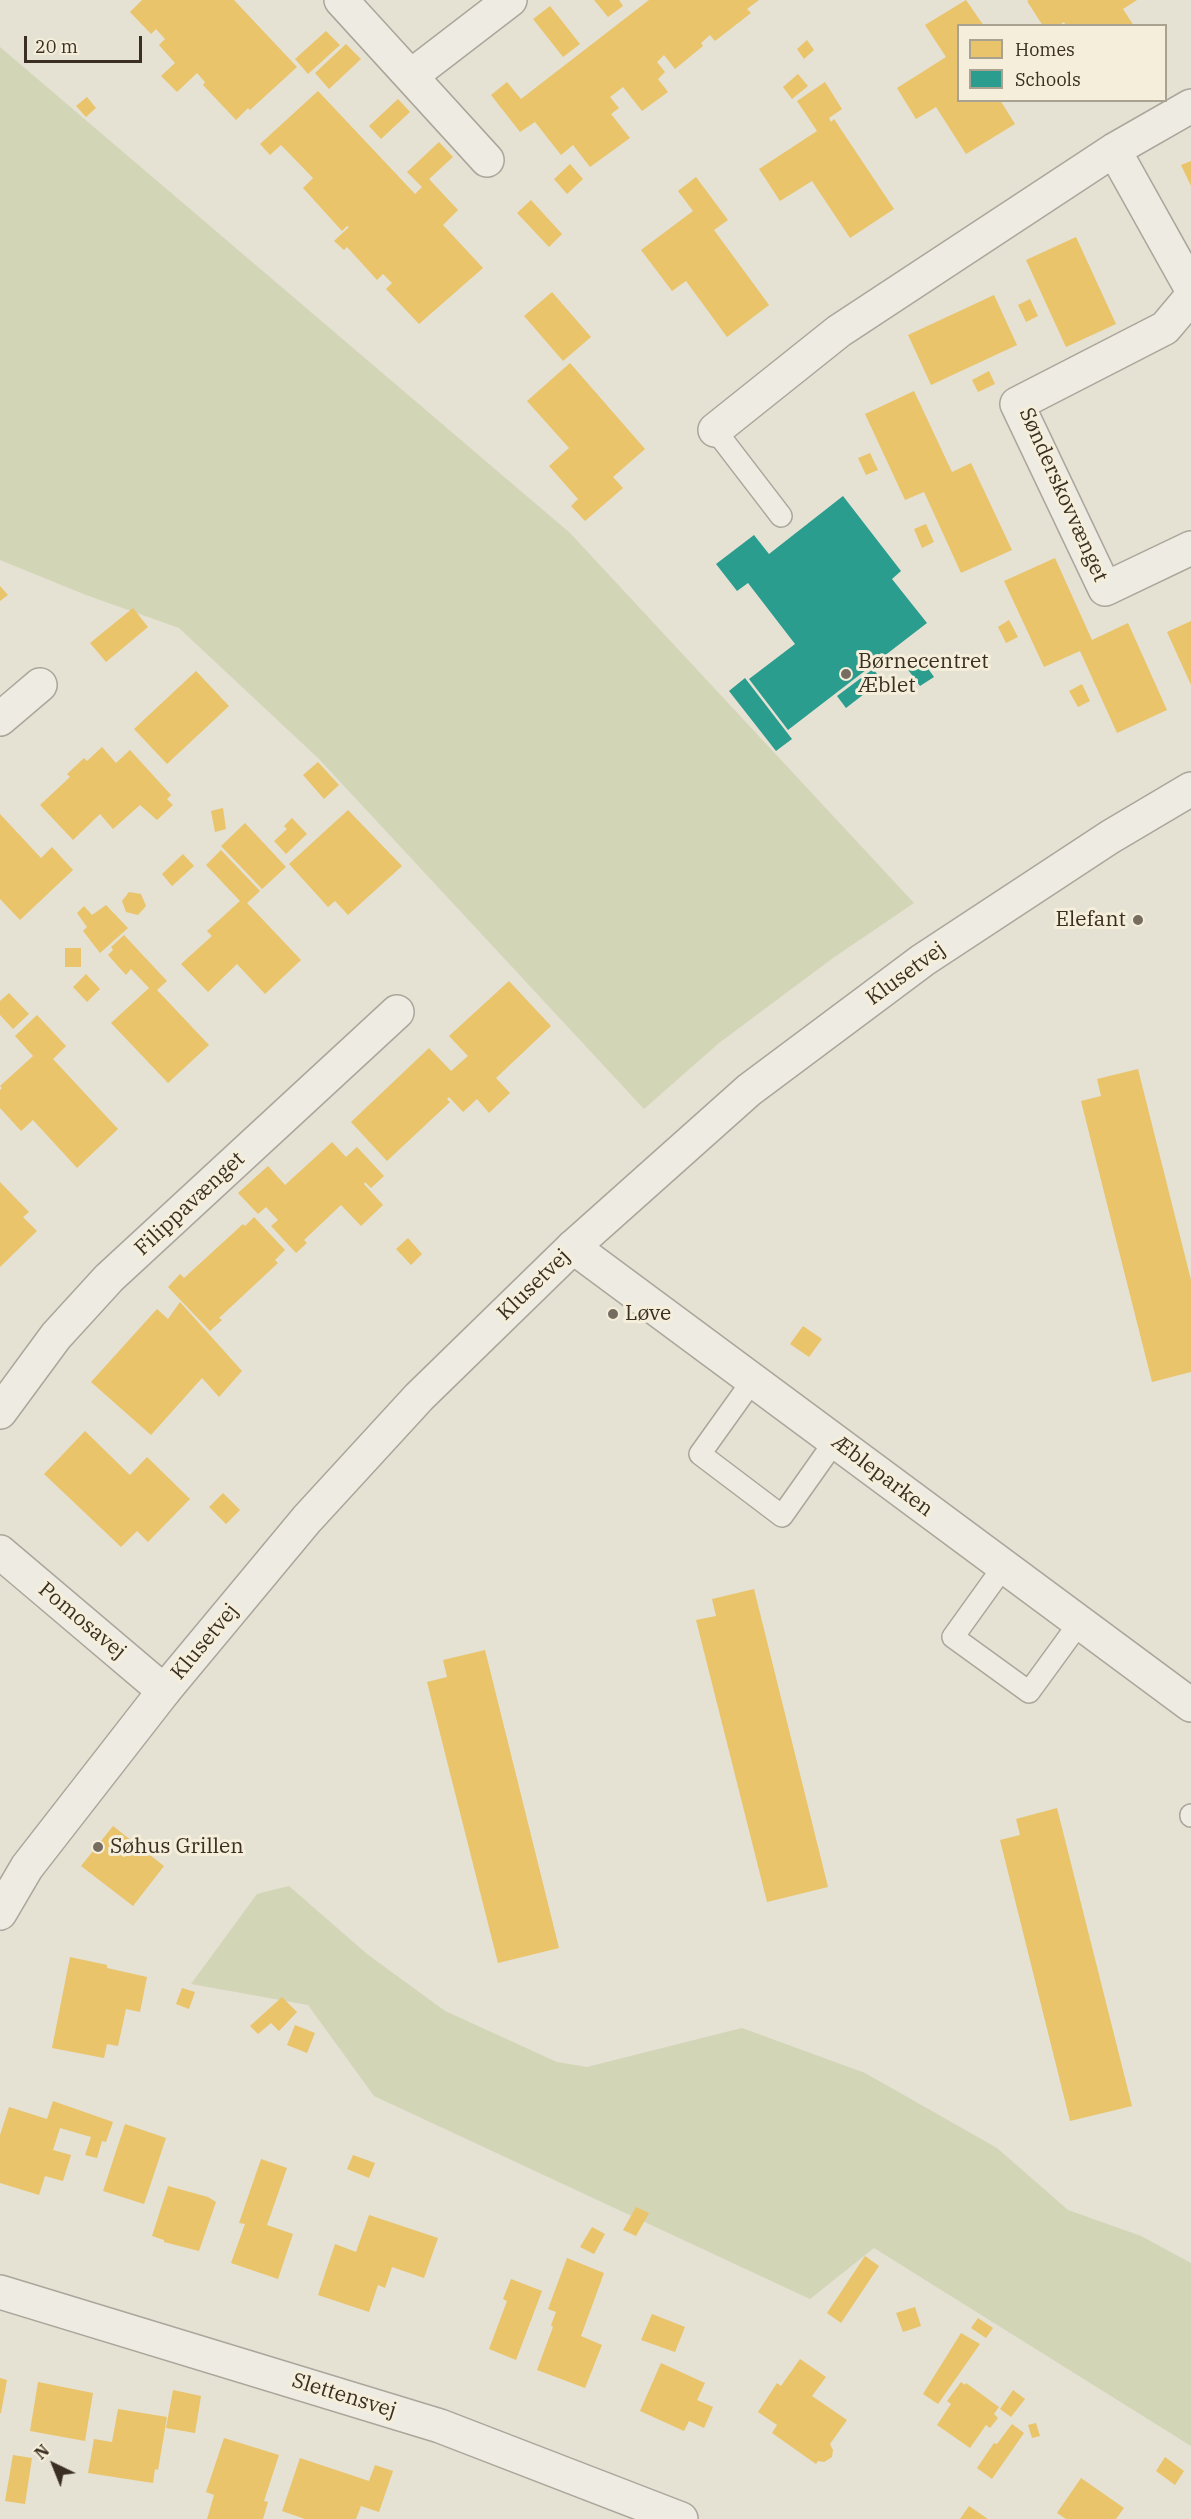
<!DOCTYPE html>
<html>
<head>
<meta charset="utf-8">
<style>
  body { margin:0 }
  #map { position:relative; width:1191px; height:2519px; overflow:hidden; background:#e5e1d3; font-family:"IBM Plex Serif",serif }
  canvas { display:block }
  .legend { position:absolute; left:957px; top:24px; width:210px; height:78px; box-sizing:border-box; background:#f4eeda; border:2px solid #aaa290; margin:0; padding:8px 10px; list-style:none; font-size:18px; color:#3a2f22 }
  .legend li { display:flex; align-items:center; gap:12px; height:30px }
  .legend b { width:30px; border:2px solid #aaa290 }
  .north { position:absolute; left:24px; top:2435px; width:60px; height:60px; -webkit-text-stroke:4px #f4eeda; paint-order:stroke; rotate:317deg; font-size:16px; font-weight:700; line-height:24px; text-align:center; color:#3a2f22 }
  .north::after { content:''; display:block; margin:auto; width:21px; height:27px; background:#3a2f22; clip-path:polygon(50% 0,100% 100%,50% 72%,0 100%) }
  .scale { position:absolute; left:24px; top:36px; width:118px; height:27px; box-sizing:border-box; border:3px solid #3a2f22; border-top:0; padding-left:8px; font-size:18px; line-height:21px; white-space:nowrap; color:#3a2f22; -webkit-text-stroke:4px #f4eeda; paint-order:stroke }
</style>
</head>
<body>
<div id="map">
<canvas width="1191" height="2519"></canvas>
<ul class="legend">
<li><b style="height:16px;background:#e9c46a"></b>Homes</li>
<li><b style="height:16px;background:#2a9d8f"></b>Schools</li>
</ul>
<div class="north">N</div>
<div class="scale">20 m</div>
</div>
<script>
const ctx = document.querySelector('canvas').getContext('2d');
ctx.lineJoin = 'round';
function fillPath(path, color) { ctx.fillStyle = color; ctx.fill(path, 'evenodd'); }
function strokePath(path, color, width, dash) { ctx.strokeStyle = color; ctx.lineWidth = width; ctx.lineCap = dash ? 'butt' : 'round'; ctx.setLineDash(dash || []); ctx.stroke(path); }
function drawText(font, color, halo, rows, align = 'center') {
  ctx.font = font + ' "IBM Plex Serif",serif'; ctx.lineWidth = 6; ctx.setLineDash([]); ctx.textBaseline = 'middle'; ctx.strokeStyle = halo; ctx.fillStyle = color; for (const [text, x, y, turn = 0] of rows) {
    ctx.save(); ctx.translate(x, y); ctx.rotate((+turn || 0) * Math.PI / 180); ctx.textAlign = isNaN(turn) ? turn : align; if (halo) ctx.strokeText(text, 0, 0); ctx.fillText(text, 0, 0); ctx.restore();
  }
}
fillPath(new Path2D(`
  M0 47 570 533 914 903 833 958 719 1043 644 1109 319 759 179 628 86 595 0 560Z
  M289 1886 367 1954 445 2011 557 2062 587 2067 742 2028 865 2073 997 2148 1068 2210 1141 2236 1191 2263V2446L874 2248 810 2299 374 2096 308 2005 191 1984 257 1894Z`), '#d2d5b6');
fillPath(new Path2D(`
  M142 0H234L297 67 250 110 248 108 236 120 203 85 205 82 197 73 177 92 161 76 175 63 159 45 165 39 156 29 151 34 130 12Z
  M594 0H619L623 6 608 17Z
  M649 0H759L747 9 751 13 715 41 710 35 701 43 703 46 675 69 664 55 657 62 665 72 658 79 668 92 642 111 623 87 610 97 619 108 611 114 630 138 590 167 573 145 561 155 535 122 520 132 491 95 507 82 521 99Z
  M966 0 984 26H958V100H1000L1015 124 966 154 936 107 916 119 897 88 946 57 925 25Z
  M1029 0H1137L1123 9 1134 26H1066L1064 22 1058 26H1043L1027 1Z
  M550 6 580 44 563 57 533 19Z
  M326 31 340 45 308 74 295 59Z
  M807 40 814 50 804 59 797 49Z
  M346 44 361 59 329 89 315 73Z
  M798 74 808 86 792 99 783 87Z
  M825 82 842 109 829 118 831 122 834 119 894 209 850 238 812 181 780 201 759 169 817 131 797 101Z
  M318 91 415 194 422 187 407 172 439 142 453 157 429 179 458 210 443 225 483 268 419 324 386 289 392 283 383 274 377 280 347 247 344 250 334 241 349 227 347 226 342 231 303 188 313 178 281 145 270 155 260 144Z
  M87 97 96 108 86 117 76 106Z
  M398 99 410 112 381 139 369 126Z
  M1191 161V186L1181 165Z
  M570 164 583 179 567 194 554 179Z
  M696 177 728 220 714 230 769 305 727 337 686 281 672 291 641 250 693 211 678 191Z
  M531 200 562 234 549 247 517 213Z
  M1076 237 1116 324 1066 347 1026 260Z
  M552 292 591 337 563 361 524 316Z
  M994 295 1017 345 931 385 908 335Z
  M1030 299 1038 316 1026 322 1018 305Z
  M570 363 645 449 613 477 623 488 585 521 571 506 578 499 549 466 569 448 527 401Z
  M989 371 995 384 978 392 972 380Z
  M914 391 952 472 971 463 1012 550 961 573 924 492 905 500 865 414Z
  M870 453 878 470 866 475 858 458Z
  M926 524 934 542 922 548 914 529Z
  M1055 558 1092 640 1128 623 1167 710 1117 733 1080 651 1044 667 1004 581Z
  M0 586 8 595 0 601Z
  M133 608 148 627 106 662 90 643Z
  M1009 620 1018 637 1006 643 998 627Z
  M1191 621V685L1167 632Z
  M196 671 229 706 167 764 134 729Z
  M1082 684 1090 701 1078 707 1069 691Z
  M102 747 116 763 130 750 171 795 167 799 173 805 157 820 140 805 113 829 100 814 73 840 40 805 70 777 67 774 84 758 87 761Z
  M318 762 339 785 324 799 303 775Z
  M223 808 226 829 215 832 211 811Z
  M348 810 402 866 348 915 335 901 328 907 289 864Z
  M0 814 41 858 52 847 73 870 20 920 0 899Z
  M292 818 307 834 286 854 274 841 287 829 284 826Z
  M245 823 286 867 262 889 221 846Z
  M221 850 260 891 247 903 301 960 265 994 237 964 208 992 181 964 212 936 207 931 240 901 206 865Z
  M183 854 194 866 172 886 162 874Z
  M129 892 141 894 146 906 138 915 126 912 122 901Z
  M106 905 128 928 100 953 83 931 87 927 77 913 84 906 92 915Z
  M124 935 167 981 157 990 209 1045 168 1083 111 1023 149 988 131 969 126 975 108 955 113 950 111 947Z
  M65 948H81V967H65Z
  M86 974 100 989 87 1002 73 987Z
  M509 981 551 1026 496 1078 510 1093 489 1113 477 1099 463 1112 449 1097 447 1099 450 1102 387 1161 351 1122 429 1048 451 1071 468 1056 449 1036Z
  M9 993 29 1014 13 1029 0 1015V1001Z
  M37 1015 66 1046 53 1059 118 1129 77 1168 33 1120 21 1131 0 1108V1090L2 1088 0 1086 33 1056 15 1036Z
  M1138 1069 1191 1280V1372L1152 1382 1081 1101 1101 1096 1097 1079Z
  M332 1142 346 1157 357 1147 384 1176 371 1188 365 1182 364 1184 383 1205 361 1226 341 1205 304 1240 307 1243 296 1253 271 1226 278 1220 266 1207 258 1214 238 1193 268 1166 285 1185Z
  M0 1182 29 1212 23 1217 37 1231 0 1267Z
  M254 1217 285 1250 275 1260 278 1263 219 1318 222 1320 210 1331 168 1287 180 1274 184 1278 243 1224 245 1226Z
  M408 1238 422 1254 411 1265 396 1249Z
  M180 1302 242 1371 219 1397 202 1378 151 1435 91 1382 157 1309 168 1319Z
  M803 1326 822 1339 809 1357 790 1344Z
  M85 1431 130 1475 147 1457 190 1499 148 1542 137 1531 121 1547 44 1474Z
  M223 1493 240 1510 226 1524 209 1507Z
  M754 1589 828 1887 767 1902 696 1620 716 1616 712 1599Z
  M485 1650 559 1948 498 1963 427 1682 447 1677 443 1660Z
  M1057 1808 1132 2106 1070 2121 1000 1840 1020 1835 1016 1819Z
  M113 1826 164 1866 133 1906 81 1866Z
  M70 1957 107 1965V1968L147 1977 140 2012 126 2009 118 2046 107 2044 104 2058 52 2048Z
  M182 1988 195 1992 189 2009 176 2004Z
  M282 1997 297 2012 279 2031 271 2023 258 2034 250 2026Z
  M295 2025 315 2033 307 2053 287 2045Z
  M53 2101 113 2122 106 2142 102 2141 97 2158 85 2155 91 2137 60 2128 53 2150 71 2155 63 2181 45 2176 39 2195 0 2183V2135L9 2107 47 2119Z
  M125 2124 166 2138 144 2204 103 2191Z
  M353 2155 375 2163 369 2178 347 2169Z
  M261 2159 287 2168 267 2225 293 2234 278 2279 231 2263 245 2224 239 2223Z
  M168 2186 208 2197 216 2202 199 2251 164 2242V2240L152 2236Z
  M636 2207 649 2213 636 2236 623 2230Z
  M369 2215 438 2238 424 2278 392 2267 385 2288 378 2285 369 2312 318 2295 335 2244 356 2252Z
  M592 2227 605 2234 594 2254 580 2247Z
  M865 2256 879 2266 841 2323 827 2313Z
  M567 2258 604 2273 581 2336 602 2345 585 2388 537 2370 553 2327 551 2325 556 2312 548 2309Z
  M511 2279 542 2291 516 2360 489 2349 507 2301 503 2299Z
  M915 2307 921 2326 903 2332 896 2313Z
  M652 2314 685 2327 675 2352 641 2340Z
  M978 2318 993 2328 986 2338 971 2328Z
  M961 2333 980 2344 938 2404 923 2394Z
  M800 2359 826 2377 812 2396 847 2420 830 2444 833 2450 832 2457 824 2462 818 2461 816 2464 772 2433 777 2425 758 2412 777 2383 781 2386Z
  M661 2363 705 2383 697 2400 713 2407 704 2428 689 2421 684 2431 640 2411Z
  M0 2378 7 2380 1 2413H0Z
  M38 2382 93 2393 85 2441 30 2431Z
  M961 2382 965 2385 966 2383 999 2407 994 2414 998 2418 990 2428 986 2425 970 2448 937 2425 951 2404 947 2401Z
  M173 2390 201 2396 195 2433 166 2428Z
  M1013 2390 1025 2399 1011 2417 1000 2409Z
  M118 2409 167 2417 158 2470 155 2469 153 2483 88 2473 94 2439 112 2442Z
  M1036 2423 1040 2436 1032 2438 1028 2425Z
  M1012 2424 1024 2433 992 2479 977 2468 994 2443 997 2444Z
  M224 2438 279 2455 264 2501 268 2502 263 2519H207L214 2495 206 2492Z
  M13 2455 32 2458 25 2504 5 2501Z
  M1165 2457 1184 2471 1175 2485 1156 2471Z
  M300 2458 369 2481 375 2465 393 2471 379 2512 361 2506 356 2519H305L282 2511Z
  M1081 2478 1124 2508 1116 2519H1066L1057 2513Z
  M969 2506 988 2519H960Z`), '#e9c46a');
fillPath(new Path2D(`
  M843 496 901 571 892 579 927 623 788 730 749 679 795 644 748 583 737 591 716 564 754 535 769 554Z
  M920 657 934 677 920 686 906 667Z
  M873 669 882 680 846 708 837 696Z
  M745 678 792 739 776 751 729 691Z`), '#2a9d8f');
const service = new Path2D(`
  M715 430 781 516
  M753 1380 700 1454 782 1516 835 1441
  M1004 1566 953 1637 1029 1692 1080 1622
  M1191 1815V1816`);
const minor = new Path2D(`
  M341 0 487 160
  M411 76 510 0
  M1114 150 1191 288
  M1191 297 1165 328 1017 404 1105 589 1191 548
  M715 430 839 331 1114 150 1191 106
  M0 719 40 685
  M573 1247 1191 1705
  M0 1412 56 1336 109 1278 397 1012
  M0 1552 164 1691
  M0 2292 440 2426 681 2519`);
const tertiary = new Path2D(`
  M0 1913 27 1867 164 1691 307 1519 419 1397 573 1247 749 1090 923 960 1110 837 1191 789`);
strokePath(service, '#aba69b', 24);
strokePath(minor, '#aba69b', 36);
strokePath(tertiary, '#aba69b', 36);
strokePath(service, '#eeebe3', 21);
strokePath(minor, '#eeebe3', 33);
strokePath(tertiary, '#eeebe3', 33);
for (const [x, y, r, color] of [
  [846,674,6,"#766d60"],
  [1138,920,6,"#766d60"],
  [613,1314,6,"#766d60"],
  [98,1847,6,"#766d60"]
]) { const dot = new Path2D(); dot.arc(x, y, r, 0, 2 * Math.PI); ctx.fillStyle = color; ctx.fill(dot); strokePath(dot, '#f4eeda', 2); }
drawText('21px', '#3a2f22', '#f4eeda', [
  ["Sønderskovvænget",1063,495,66],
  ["Klusetvej",906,974,-36],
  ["Filippavænget",190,1204,-43],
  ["Klusetvej",534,1285,-44],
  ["Æbleparken",882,1476,37],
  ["Pomosavej",82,1621,40],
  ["Klusetvej",205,1642,-50],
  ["Slettensvej",344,2396,17]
]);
drawText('21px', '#3a2f22', '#f4eeda', [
  ["Børnecentret",858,662],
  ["Æblet",858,686],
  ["Elefant",1126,920,"right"],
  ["Løve",625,1314],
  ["Søhus Grillen",110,1847]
], 'left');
</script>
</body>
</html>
